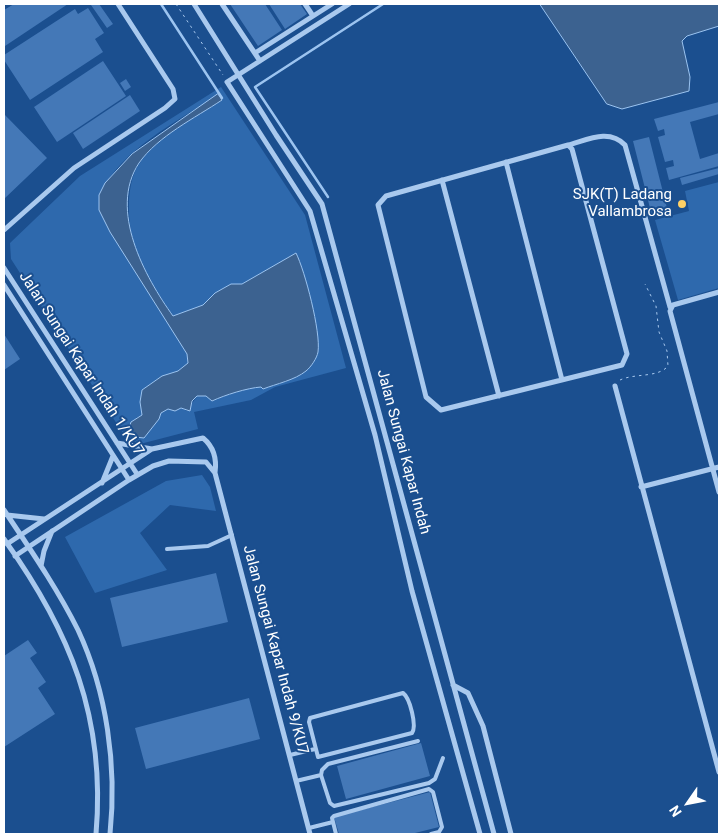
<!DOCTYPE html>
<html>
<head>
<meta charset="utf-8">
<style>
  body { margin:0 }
  #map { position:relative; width:723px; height:838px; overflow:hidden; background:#1b4f8f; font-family:Roboto,sans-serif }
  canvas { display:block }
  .frame { position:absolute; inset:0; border:5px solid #fff; pointer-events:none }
  .north { position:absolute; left:663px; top:778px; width:50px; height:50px; -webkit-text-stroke:4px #1b4f8f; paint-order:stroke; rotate:237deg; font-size:14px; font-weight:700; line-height:20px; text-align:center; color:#fff }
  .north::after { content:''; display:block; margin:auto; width:18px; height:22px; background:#fff; clip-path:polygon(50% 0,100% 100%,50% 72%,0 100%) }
</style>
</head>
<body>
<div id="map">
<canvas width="723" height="838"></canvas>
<div class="frame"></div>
<div class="north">N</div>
</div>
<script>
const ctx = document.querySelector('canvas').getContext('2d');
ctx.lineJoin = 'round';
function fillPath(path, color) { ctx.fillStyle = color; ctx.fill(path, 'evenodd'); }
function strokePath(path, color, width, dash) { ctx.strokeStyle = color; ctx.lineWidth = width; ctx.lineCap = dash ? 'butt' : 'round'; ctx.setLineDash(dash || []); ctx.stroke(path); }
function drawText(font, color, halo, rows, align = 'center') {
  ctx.font = font + ' Roboto,sans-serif'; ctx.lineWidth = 4; ctx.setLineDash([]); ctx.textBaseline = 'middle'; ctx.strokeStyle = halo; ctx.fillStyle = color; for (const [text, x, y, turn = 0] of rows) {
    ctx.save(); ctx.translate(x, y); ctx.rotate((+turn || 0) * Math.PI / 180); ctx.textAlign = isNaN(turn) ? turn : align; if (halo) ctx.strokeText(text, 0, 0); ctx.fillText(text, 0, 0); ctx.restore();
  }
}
fillPath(new Path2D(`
  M221 87 305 215 346 368 275 387 251 400 194 412 198 429 140 444 126 438 11 259 10 243 80 176ZM218 95 221 101C194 118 158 136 139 164 132 175 130 187 129 200 127 249 147 277 173 316L203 305 215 293 231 284H242L296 253C305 271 321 332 318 352 317 358 312 364 309 368 298 380 277 384 263 389L261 387C247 388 225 395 213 401L206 396H197L187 411C178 406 170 408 161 413L159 419 144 437 136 418 142 415 140 402 142 390 162 376 178 371 188 364 187 354 99 195C122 149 176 122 218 95Z
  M719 182V288L678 300 655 220 689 211 685 191Z
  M202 475 210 487 216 511 170 505 140 533 167 570 95 593 65 537 166 481Z`), '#2e69ad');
const water = new Path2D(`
  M540 4H719V26L687 36 682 41 690 77 689 91 622 109 607 104Z
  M218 94 222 100C195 118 158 136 139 163 108 210 145 277 173 316L203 305 215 293 231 284H242L296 253C305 271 321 332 318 352 317 358 311 367 306 371 295 380 276 384 263 389L261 387C247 388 225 395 212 401L206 396H197L192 401 190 411 181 408 175 411 168 409 161 413 159 419 144 438 135 437 129 428 131 422 142 415 140 402 142 390 162 376 178 371 188 363 187 354 110 232 99 210V195L105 183 132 154Z`);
fillPath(water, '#3c6290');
strokePath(water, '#9cc4f0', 1);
strokePath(new Path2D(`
  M161 4 222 98
  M328 197 255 87 383 4`), '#9cc4f0', 2.5);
fillPath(new Path2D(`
  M14 4H68L5 46 4 10Z
  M93 4H99L113 24 107 28 91 5Z
  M230 4H265L282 30 258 46Z
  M269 4H300L307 14 285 29Z
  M88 8 104 33 95 39 103 52 30 100 4 60V55L75 9 78 14Z
  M103 61 126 96 57 142 34 107Z
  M126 79 131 87 125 91 120 83Z
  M130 95 140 111 83 149 73 133Z
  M719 102V114L690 122 700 159 719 153V166L669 180 666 168 674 166 673 160 665 162 658 137 665 135 664 129 658 131 654 119Z
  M5 115 47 158 4 199V117Z
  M649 137 668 212 652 216 633 141Z
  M719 168V174L682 185 680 178Z
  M4 334 20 359 4 370Z
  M216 573 228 622 122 647 110 598Z
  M28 640 37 653 30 658 46 682 38 688 55 714 4 747V656Z
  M249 698 260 739 146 769 135 728Z
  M421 743 430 776 346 799 337 766Z
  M430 792 439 827 411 834H339L334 817Z`), '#4478b7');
strokePath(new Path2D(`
  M176 4 223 75
  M620 380C635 373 658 378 668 366L667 351 659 332 656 306 645 284`), '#a9c9ee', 1, [2.5, 4]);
strokePath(new Path2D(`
  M167 549 208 546 232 535
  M403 693C410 698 417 726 412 733L318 757 309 722 310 718Z
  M290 755 315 749
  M321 775 322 770 328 764 418 741
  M296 781 321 775 330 803 334 806 429 783 435 779 443 758
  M309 828 333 822
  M336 834 332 818 334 816 429 789 433 792 442 827 439 832 431 834`), '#a9c9ee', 4);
strokePath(new Path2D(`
  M194 4 276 135 322 204 494 834
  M222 4 260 61
  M305 4 313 16
  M349 4 227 82 310 211 375 435 412 591 480 834
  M255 53 332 4
  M568 145 572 149 627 354 622 365 441 410 426 397 378 205 386 196Z
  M568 145C587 140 609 128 625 145L670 307
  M506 162 562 380
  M442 180 499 396
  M4 230 74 168 165 108 175 99 173 89 118 4
  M4 268 137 474
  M4 285 129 480
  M719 292 673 305 670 311 719 492
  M615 386 719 772
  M117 443 152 449
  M102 483 113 456
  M641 487 719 467
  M4 510C30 549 57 588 78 630 107 692 117 766 110 834
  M7 515 44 519
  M4 539C70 631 106 718 96 834
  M7 544 152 449 203 438C214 447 217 459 215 473L310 834
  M15 556 129 480 153 466 169 461 206 462 215 473
  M41 566 44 551 52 531
  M453 685 468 693 483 726 511 834`), '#a9c9ee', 5);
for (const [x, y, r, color] of [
  [682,204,5,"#ffd166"]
]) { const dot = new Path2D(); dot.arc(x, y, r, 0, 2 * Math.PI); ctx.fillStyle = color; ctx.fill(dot); strokePath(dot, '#1b4f8f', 2); }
drawText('15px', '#fff', '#1b4f8f', [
  ["SJK(T) Ladang",672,195],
  ["Vallambrosa",672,212]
], 'right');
drawText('15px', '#fff', '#1b4f8f', [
  ["Jalan Sungai Kapar Indah 1/KU7",81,364,57],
  ["Jalan Sungai Kapar Indah",403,452,75],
  ["Jalan Sungai Kapar Indah 9/KU7",275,650,75]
]);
</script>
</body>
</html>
